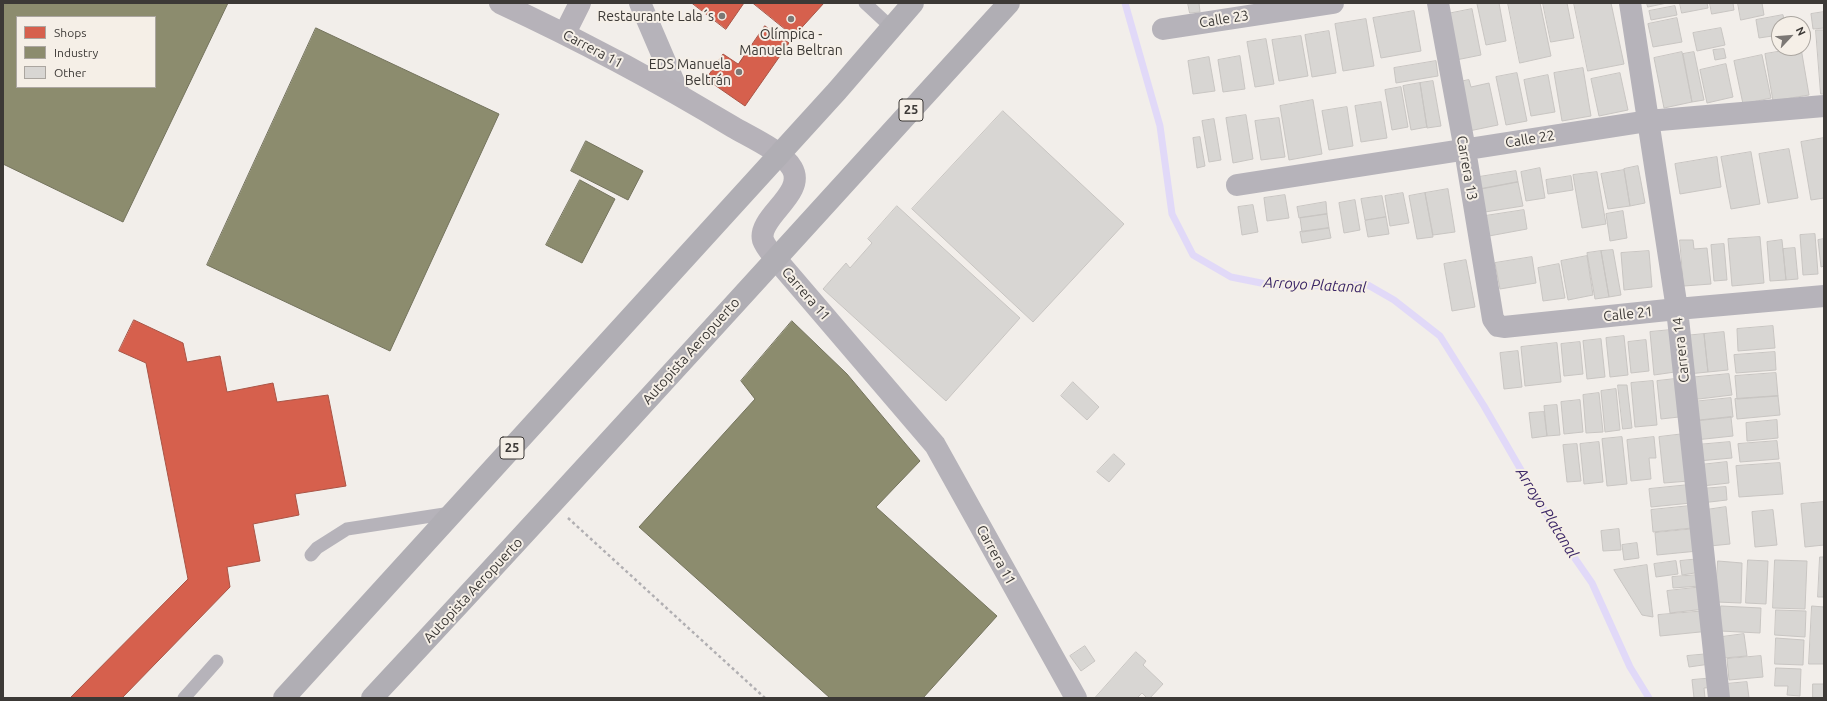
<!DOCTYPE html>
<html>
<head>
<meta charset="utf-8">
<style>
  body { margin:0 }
  #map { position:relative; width:1827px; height:701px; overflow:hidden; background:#f2eeea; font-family:Ubuntu,sans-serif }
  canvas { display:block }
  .frame { position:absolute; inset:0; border:4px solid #3c3936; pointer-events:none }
  .legend { position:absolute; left:16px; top:16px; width:140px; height:72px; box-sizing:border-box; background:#f5efe7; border:1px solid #aba6a0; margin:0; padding:5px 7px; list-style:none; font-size:12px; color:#3c3936 }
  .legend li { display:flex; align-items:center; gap:8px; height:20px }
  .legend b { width:20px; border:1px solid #aba6a0 }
  .north { position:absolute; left:1771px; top:16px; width:40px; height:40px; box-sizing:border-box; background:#f5efe7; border:1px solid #aba6a0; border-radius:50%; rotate:64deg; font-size:11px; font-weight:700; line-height:16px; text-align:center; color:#3c3936 }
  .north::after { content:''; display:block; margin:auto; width:14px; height:18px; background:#7c7875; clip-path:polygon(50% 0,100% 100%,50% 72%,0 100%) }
</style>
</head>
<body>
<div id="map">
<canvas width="1827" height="701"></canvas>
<div class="frame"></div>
<ul class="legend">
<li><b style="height:11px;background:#d6604d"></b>Shops</li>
<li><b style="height:11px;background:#8c8c6e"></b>Industry</li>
<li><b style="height:11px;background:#d8d6d3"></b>Other</li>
</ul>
<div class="north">N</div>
</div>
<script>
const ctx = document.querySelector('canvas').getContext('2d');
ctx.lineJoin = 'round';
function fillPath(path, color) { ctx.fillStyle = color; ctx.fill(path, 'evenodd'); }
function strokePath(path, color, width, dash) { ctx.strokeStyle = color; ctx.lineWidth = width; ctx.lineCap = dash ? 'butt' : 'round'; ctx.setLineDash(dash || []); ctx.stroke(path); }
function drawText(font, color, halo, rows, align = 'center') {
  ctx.font = font + ' Ubuntu,sans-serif'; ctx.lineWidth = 4; ctx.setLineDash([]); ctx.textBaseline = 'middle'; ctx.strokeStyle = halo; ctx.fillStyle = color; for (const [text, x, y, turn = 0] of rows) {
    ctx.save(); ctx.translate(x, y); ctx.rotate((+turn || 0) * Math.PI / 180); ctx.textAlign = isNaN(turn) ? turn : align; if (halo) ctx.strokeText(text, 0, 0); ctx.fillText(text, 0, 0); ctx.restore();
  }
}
const shops = new Path2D(`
  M692 3H744L726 29Z
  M753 3H824L794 36Z
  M765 26 789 43 745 106 706 79 723 54 738 64Z
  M134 320 183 343 187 362 220 356 227 392 273 383 277 402 328 395 346 486 295 494 299 515 253 524 260 561 227 567 230 587 122 698H70L188 579 146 363 119 351Z`);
fillPath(shops, '#d6604d');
strokePath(shops, '#a85446', 1);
const industry = new Path2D(`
  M3 3H228L123 222 3 164ZM17 17H155V87H17Z
  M316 28 499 114 390 351 207 265Z
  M586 141 643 171 628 200 571 171Z
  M580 180 615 199 582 263 546 245Z
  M792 321 847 374 920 461 876 507 997 616 923 698H830L639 527 755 399 741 381Z`);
fillPath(industry, '#8c8c6e');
strokePath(industry, '#74735d', 1);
strokePath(new Path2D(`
  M1125 3 1160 126 1172 214 1193 255 1231 277 1276 286 1368 285 1394 300 1440 336 1484 406 1558 534 1592 583 1630 667 1649 698`), '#e1d9f8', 7);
const building = new Path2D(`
  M1188 3H1199L1200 12 1190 13Z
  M1499 3 1506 41 1486 45 1477 4Z
  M1508 3H1540L1551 56 1520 63Z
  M1543 3H1567L1574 38 1551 42Z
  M1574 3H1611L1624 64 1588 71Z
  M1647 3H1667L1648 7Z
  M1680 3H1707L1708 8 1682 13Z
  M1710 3H1733L1734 10 1712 14Z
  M1738 3H1762L1764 15 1741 20Z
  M1675 6 1677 15 1651 20 1649 11Z
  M1472 9 1481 55 1456 60 1447 14Z
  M1414 11 1421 51 1381 58 1373 18Z
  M1824 12V28L1813 29 1811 14Z
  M1783 15 1785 24H1779V35L1759 38 1756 20Z
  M1677 18 1682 42 1653 47 1648 24Z
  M1366 19 1374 66 1343 71 1335 24Z
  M1721 28 1725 45 1697 51 1693 33Z
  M1816 30H1824V94H1821Z
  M1329 31 1336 73 1312 77 1305 35Z
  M1301 36 1308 76 1279 81 1272 40Z
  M1266 39 1274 84 1255 87 1247 42Z
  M1801 48 1809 95 1773 101 1765 54Z
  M1724 49 1726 58 1715 60 1713 50Z
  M1682 52 1692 102 1664 108 1654 58Z
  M1694 52 1704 100 1692 102 1683 54Z
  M1762 55 1771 98 1743 104 1734 61Z
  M1240 56 1245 89 1223 92 1218 60Z
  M1209 57 1215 91 1193 94 1188 61Z
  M1436 61 1438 76 1396 83 1394 68Z
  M1726 64 1733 97 1707 103 1700 70Z
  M1583 68 1591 116 1562 121 1554 73Z
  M1517 73 1527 121 1506 125 1496 77Z
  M1620 73 1628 110 1599 116 1591 79Z
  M1548 75 1555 112 1531 116 1524 80Z
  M1469 80 1471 87 1489 83 1498 125 1469 131 1459 82Z
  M1433 81 1441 126 1427 128 1420 83Z
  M1420 83 1427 127 1411 130 1403 86Z
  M1401 87 1408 127 1392 130 1385 90Z
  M1313 100 1322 154 1289 160 1280 106Z
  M1381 102 1387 138 1361 142 1355 106Z
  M1347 107 1353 146 1329 150 1322 111Z
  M1003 111 1124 224 1033 322 912 209Z
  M1246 115 1253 159 1233 163 1226 118Z
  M1279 118 1285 157 1261 160 1255 121Z
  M1214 119 1221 160 1209 162 1202 121Z
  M1200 137 1205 166 1197 168 1193 138Z
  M1824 138V198L1811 200 1801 142Z
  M1789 149 1798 198 1768 203 1759 154Z
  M1751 152 1760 204 1731 209 1721 157Z
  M1717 157 1721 187 1680 194 1675 164Z
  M1638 166 1645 203 1630 206 1624 169Z
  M1540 168 1545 198 1526 201 1521 172Z
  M1624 170 1630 206 1608 209 1601 174Z
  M1516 171 1518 182 1481 189 1479 177Z
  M1597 172 1606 224 1582 228 1573 175Z
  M1571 176 1573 190 1548 194 1546 180Z
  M1518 182 1523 206 1485 212 1481 189Z
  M1448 189 1455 232 1433 235 1425 193Z
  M1403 193 1409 223 1390 226 1385 196Z
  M1425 193 1433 237 1417 239 1409 196Z
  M1285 195 1289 218 1267 221 1264 198Z
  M1382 196 1386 217 1365 220 1361 199Z
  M1355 200 1360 230 1344 233 1339 203Z
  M1326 202 1327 214 1299 218 1297 207Z
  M1253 205 1258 232 1242 235 1238 207Z
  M897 206 1020 318 946 401 823 289 846 263 850 268 872 243 868 239Z
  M1524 210 1527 229 1489 236 1485 216Z
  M1623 211 1627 238 1610 241 1606 214Z
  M1327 214 1329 228 1302 232 1300 218Z
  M1386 217 1389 234 1368 237 1365 221Z
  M1329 228 1331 238 1302 243 1300 232Z
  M1815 234 1818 274 1803 275 1800 235Z
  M1760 237 1764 283 1732 286 1728 239Z
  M1824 239V266L1821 267 1818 240Z
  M1680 240H1693L1694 249 1707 248 1711 284 1684 286Z
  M1782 240 1786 280 1770 281 1767 242Z
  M1724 244 1727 280 1714 281 1711 245Z
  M1795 248 1798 279 1786 280 1783 249Z
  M1613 250 1621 295 1609 297 1601 251Z
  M1601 251 1609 297 1595 299 1587 253Z
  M1649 251 1652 287 1624 290 1621 253Z
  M1587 256 1593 295 1568 300 1561 261Z
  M1532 257 1536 283 1500 289 1495 263Z
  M1466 260 1475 307 1452 311 1444 264Z
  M1559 264 1565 298 1543 301 1538 268Z
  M1773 326 1775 348 1738 351 1737 329Z
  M1671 330 1675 372 1654 375 1650 332Z
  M1724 332 1728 370 1708 372 1704 334Z
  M1704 334 1708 372 1688 374 1684 336Z
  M1624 336 1628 375 1610 377 1606 338Z
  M1601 339 1605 377 1587 379 1583 341Z
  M1646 340 1649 371 1631 373 1628 342Z
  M1580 342 1583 374 1564 376 1561 344Z
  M1557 343 1561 382 1525 386 1521 347Z
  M1518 351 1522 387 1504 389 1500 353Z
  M1775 352 1776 370 1736 373 1734 355Z
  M1776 373 1778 396 1737 399 1735 376Z
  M1729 374 1732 395 1690 400 1687 378Z
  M1675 379 1679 417 1661 419 1657 381Z
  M1653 381 1657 425 1635 427 1631 383Z
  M1073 382 1099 407 1087 420 1061 396Z
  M1618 385H1627L1632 428 1623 429Z
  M1616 389 1620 430 1605 432 1601 391Z
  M1599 393 1603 432 1586 433 1583 395Z
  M1778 396 1780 415 1737 419 1735 399Z
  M1731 398 1733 417 1694 421 1692 402Z
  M1580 400 1583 432 1564 434 1561 402Z
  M1557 405 1560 435 1547 436 1544 406Z
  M1544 412 1547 436 1532 438 1529 413Z
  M1731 417 1733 436 1695 440 1694 421Z
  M1777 420 1778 438 1747 441 1746 423Z
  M1684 434 1689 481 1664 483 1659 437Z
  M1622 437 1627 484 1607 486 1602 439Z
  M1654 437 1656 458H1649L1651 479 1631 481 1627 440Z
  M1777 441 1779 459 1740 462 1738 444Z
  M1599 442 1603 482 1584 484 1580 444Z
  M1730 442 1732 458 1698 461 1696 445Z
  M1577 444 1581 481 1567 482 1563 445Z
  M1114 454 1125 464 1109 482 1097 472Z
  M1727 462 1729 483 1702 486 1700 465Z
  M1780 463 1783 494 1739 497 1736 466Z
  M1689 485 1691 503 1651 507 1649 489Z
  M1726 487 1727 500 1701 503 1700 489Z
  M1824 502V545L1805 547 1801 504Z
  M1690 506 1692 528 1653 532 1651 510Z
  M1726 507 1730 544 1710 546 1706 510Z
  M1773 510 1777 545 1755 547 1752 512Z
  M1619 529 1621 550 1603 551 1601 531Z
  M1695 529 1698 551 1657 555 1655 533Z
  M1637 543 1639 558 1624 560 1622 545Z
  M1820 557H1824V597H1818Z
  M1700 559 1701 572 1682 575 1680 561Z
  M1748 560 1768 561 1766 604 1746 603Z
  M1775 560 1807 561 1805 609 1773 608Z
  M1676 561 1678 574 1656 577 1654 564Z
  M1718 561 1742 563 1741 603 1716 602Z
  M1647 565 1653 617 1642 615 1614 570Z
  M1699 575 1700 586 1673 588 1672 577Z
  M1703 587 1705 609 1670 613 1667 591Z
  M1721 606 1761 608 1760 633 1720 631Z
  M1812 606 1824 607V664H1809Z
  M1776 610 1806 611 1805 637 1775 635Z
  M1707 611 1710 631 1660 636 1658 615Z
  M1744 634 1747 656 1724 658 1722 637Z
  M1776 638 1804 640 1803 665 1775 664Z
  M1085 646 1095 661 1081 671 1070 656Z
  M1136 652 1146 661 1143 665 1163 684 1150 698H1147L1142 693 1137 698H1095Z
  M1709 654 1710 664 1689 667 1687 656Z
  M1761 656 1763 677 1729 680 1727 659Z
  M1776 668 1801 669 1800 696 1787 695 1788 686H1775Z
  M1715 678 1716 687 1704 688 1705 698H1694L1692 680Z
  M1747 682 1749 698H1727L1726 684Z
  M1813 684H1824V698H1813Z`);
fillPath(building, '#d8d6d3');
strokePath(building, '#c8c5c2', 1);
strokePath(new Path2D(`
  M568 518 765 698`), '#b1afb2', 2.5, [3, 3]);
strokePath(new Path2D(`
  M865 3 892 28
  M311 555 317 548 347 529 451 513
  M184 698 217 661`), '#b6b3ba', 13);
strokePath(new Path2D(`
  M640 3 679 94
  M1438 3 1465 150 1493 319 1498 326 1504 327 1677 309 1824 296
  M1630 3 1677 309 1719 698
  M1163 29 1333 3
  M1237 185 1648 121 1824 106
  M775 258 935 445 1076 698`), '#b6b3ba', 22);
strokePath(new Path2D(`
  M500 3C580 40 657 81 733 127 750 137 782 151 792 168 807 194 757 217 763 240 765 246 771 253 775 258
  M565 33 580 3`), '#b6b2b9', 22);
strokePath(new Path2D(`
  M284 698 837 91 913 3
  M372 698C587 468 797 235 1009 3`), '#b0aeb4', 22);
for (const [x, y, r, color] of [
  [722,16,4,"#7c7875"],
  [791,19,4,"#7c7875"],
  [739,72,4,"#7c7875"]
]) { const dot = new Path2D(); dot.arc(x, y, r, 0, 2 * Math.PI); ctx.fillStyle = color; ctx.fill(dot); strokePath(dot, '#f5efe7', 1.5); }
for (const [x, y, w] of [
  [911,110,24],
  [512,448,24]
]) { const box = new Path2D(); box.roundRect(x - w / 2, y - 11, w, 22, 3); ctx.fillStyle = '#f5efe7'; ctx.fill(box); strokePath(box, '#3c3936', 1); }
drawText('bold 13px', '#3c3936', null, [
  ["25",911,110],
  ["25",512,448]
]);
drawText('14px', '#3c3936', '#f5efe7', [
  ["Restaurante Lala´s",714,16],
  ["Olímpica -",791,34,"center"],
  ["Manuela Beltran",791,50,"center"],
  ["EDS Manuela",731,64],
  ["Beltrán",731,80]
], 'right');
drawText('14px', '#3c3936', '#f5efe7', [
  ["Calle 23",1224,19,-9],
  ["Carrera 11",593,49,28],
  ["Calle 22",1530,139,-9],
  ["Carrera 13",1467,168,80],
  ["Carrera 11",806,294,49],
  ["Calle 21",1628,314,-6],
  ["Carrera 14",1681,350,-96],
  ["Autopista Aeropuerto",691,351,-48],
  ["Carrera 11",996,555,61],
  ["Autopista Aeropuerto",473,590,-47]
]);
drawText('italic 15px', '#3b2667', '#f5efe7', [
  ["Arroyo Platanal",1315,285,3],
  ["Arroyo Platanal",1547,513,58]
]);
</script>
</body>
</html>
